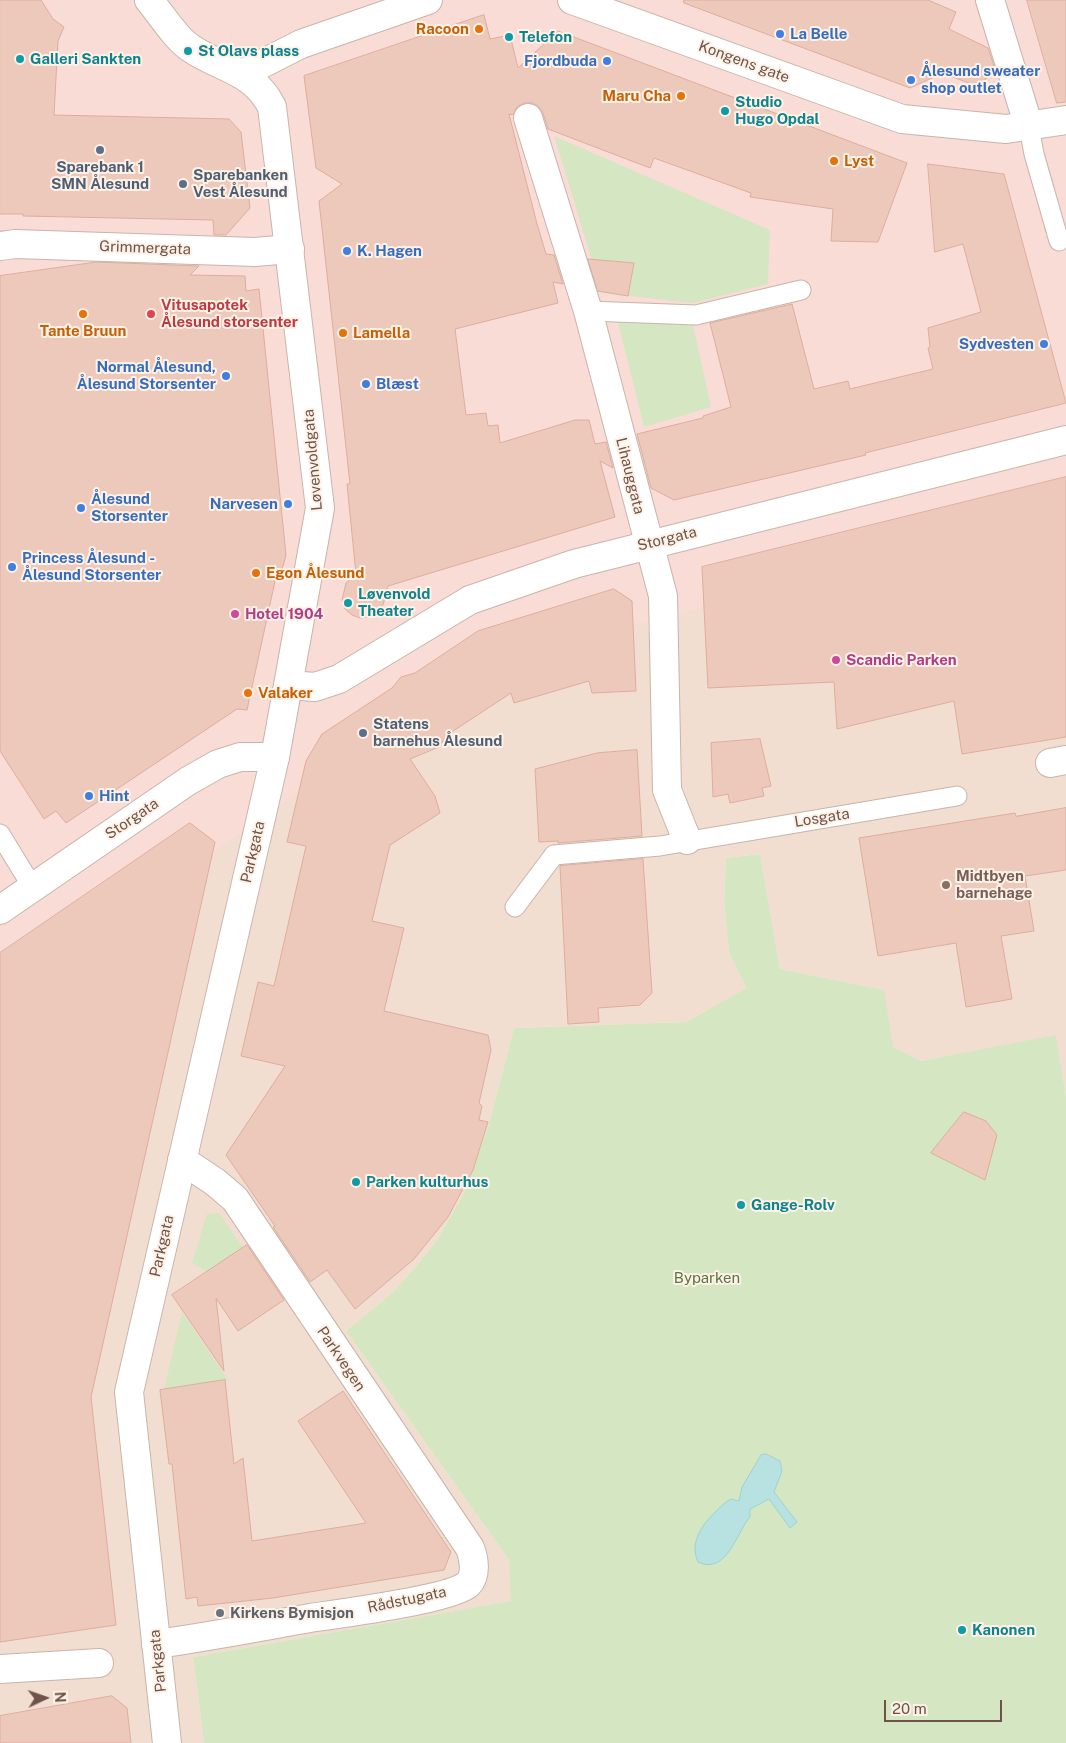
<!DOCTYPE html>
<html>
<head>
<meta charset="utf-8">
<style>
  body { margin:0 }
  #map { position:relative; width:1066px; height:1743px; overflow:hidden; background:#faede2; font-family:"Public Sans",sans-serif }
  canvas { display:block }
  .north { position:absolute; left:20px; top:1673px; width:50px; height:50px; -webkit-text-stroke:4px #fef2e7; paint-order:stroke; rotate:87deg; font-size:14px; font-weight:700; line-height:20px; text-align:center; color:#6f534a }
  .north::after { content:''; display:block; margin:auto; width:18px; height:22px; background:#6f534a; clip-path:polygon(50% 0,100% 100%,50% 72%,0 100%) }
  .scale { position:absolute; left:884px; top:1700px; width:118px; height:22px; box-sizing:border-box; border:2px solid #6f534a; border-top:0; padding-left:6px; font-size:15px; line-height:18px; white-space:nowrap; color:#6f534a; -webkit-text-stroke:4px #fef2e7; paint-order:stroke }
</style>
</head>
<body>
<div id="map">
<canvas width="1066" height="1743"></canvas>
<div class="north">N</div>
<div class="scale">20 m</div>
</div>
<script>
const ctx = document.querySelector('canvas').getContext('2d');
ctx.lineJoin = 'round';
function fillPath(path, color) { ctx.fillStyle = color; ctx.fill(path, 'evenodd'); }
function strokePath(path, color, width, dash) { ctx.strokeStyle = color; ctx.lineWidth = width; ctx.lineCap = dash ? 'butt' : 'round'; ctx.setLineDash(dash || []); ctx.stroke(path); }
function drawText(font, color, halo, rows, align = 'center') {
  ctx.font = font + ' "Public Sans",sans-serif'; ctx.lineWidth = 4; ctx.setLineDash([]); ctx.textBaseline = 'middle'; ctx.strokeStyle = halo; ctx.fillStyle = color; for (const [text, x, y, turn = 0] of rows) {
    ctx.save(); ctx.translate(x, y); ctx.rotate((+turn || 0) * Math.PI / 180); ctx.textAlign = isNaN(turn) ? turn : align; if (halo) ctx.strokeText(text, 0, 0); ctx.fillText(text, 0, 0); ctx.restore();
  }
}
fillPath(new Path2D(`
  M0 0H1066V1097L1056 1036 921 1061 892 1047 883 990 780 969 760 854 726 858 724 900 729 953 746 988 686 1022 514 1028 489 1124 464 1193 437 1240 413 1270 392 1293 346 1331 509 1560 512 1601 193 1657 204 1743H0Z`), '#f1ded1');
fillPath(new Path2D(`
  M0 0H1066V521L619 628 339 765 0 998Z`), '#fadcd6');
fillPath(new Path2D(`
  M554 136 770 230 768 284 693 303 602 293Z
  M618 323 693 325 711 407 644 427Z
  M760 854 780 969 884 990 893 1047 921 1061 1056 1035 1066 1097V1743H204L193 1657 511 1601 509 1560 346 1331 392 1293 413 1270 437 1240 464 1193 489 1124 514 1028 686 1022 746 988 729 953 724 900 726 858Z
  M219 1213 244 1249 210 1273 192 1263 207 1214Z
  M182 1312 228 1380 164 1390Z`), '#d5e6c2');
const water = new Path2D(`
  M766 1454 780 1461 782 1471 774 1492 797 1522 790 1528 769 1499 750 1509V1517C737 1531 727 1576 698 1562 687 1538 709 1517 726 1502L731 1499 739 1501 742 1487 761 1455Z`);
fillPath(water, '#b8e1e2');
strokePath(water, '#9fd2d3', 1);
const building = new Path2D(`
  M0 0H41L53 19 64 27 58 41 54 115 229 119 241 132 250 208 226 235H214L213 220 23 216V214H0Z
  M684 0H928L956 12 949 29 988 48 994 66 991 75 982 82 971 84 943 73 910 88 684 3Z
  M1027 0H1066V102L1057 103Z
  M484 15 490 39 510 35 518 68 558 31 907 163 878 242 831 241 833 209 750 197 751 193 654 158 650 168 548 129 543 113 538 106 532 103H524L517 107 513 115 509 114 537 224 546 254 554 255 563 284 553 282 558 303 455 329 466 415 486 413 488 426 498 425 500 443 575 420H589L595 444 606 442 613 468 600 461 615 517 388 586 383 605 377 613 369 617 360 618 352 615 345 609 342 600 346 583 356 574 347 484H350L319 201 342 184 316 168 304 76Z
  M928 164 1004 174 1066 403 865 453 866 455 674 500 651 488 637 434 703 418V416L731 407 710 323 792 304 814 389 848 381 850 389 933 369 928 348 930 347 928 328 981 312 963 244 935 252Z
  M588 259 634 263 628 296 598 291Z
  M97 262 199 266 190 275 245 276 246 291 259 289 286 555 282 570 277 572 247 710 237 709 66 823 56 811 44 819 0 751V276Z
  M1066 477V737L962 754 954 701 837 729 834 682 708 688 702 567Z
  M614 589 632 601 636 691 592 693 589 681 514 703 511 693 447 735 439 747 410 759 435 796 440 813 390 845 372 921 404 928 384 1011 488 1035 491 1050 479 1103 482 1106 479 1120 488 1122 473 1170 448 1217 414 1259 355 1309 327 1270 310 1282 273 1227 275 1226 226 1155 285 1066 241 1056 258 982 274 986 306 846 287 842 306 761 322 734 392 688 401 677 415 673 478 631Z
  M760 739 771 786 762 788 764 796 730 803 728 794 713 797 711 743Z
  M637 750 642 836 558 843V841L539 842 535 769 597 753Z
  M1066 808V870L1025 876 1034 931 1001 936 1012 999 966 1007 956 943 878 956 859 838 1015 813 1016 816Z
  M190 823 215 842 91 1397 116 1625 0 1642V953Z
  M643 859 652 993 640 1005 598 1008 599 1022 568 1024 560 866Z
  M964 1112 986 1121 997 1135 985 1180 931 1153Z
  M247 1245 284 1300 238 1331 216 1298 224 1371 172 1295Z
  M225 1380 234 1464 243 1458 252 1541 366 1523 298 1421 343 1391 451 1552 444 1570 273 1598 198 1606 197 1597 186 1599 172 1464H169L160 1390Z
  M112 1696 127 1708 131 1743H0V1716Z`);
fillPath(building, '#edc9bb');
strokePath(building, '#dfad9d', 1);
const service = new Path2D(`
  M1029 127 1034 154 1059 241
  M588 311 696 315 801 290
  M0 834 33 888
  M515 907 554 855 660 846 957 796`);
const pedestrian = new Path2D(`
  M572 0 902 119 1006 129 1066 120
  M242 74 301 44 428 0`);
const minor = new Path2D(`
  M990 0 1029 127
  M528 118 588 311 663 596 667 790 687 840
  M0 246 15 244 255 252 290 249
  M1050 763 1066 760
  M0 910 188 781 218 764 240 757H275
  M156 1644C208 1637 258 1627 310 1618 338 1614 452 1599 468 1584 477 1575 474 1558 470 1548L235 1199 215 1182 182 1160
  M0 1669 99 1663`);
const tertiary = new Path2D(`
  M149 0C160 13 175 37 189 47 220 69 253 69 272 107L320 508 275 757 129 1392 167 1743
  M289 685 315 687 339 679 470 600 574 564 1066 440`);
strokePath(service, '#c9b4a9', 21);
strokePath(pedestrian, '#c9b4a9', 30);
strokePath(minor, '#c9b4a9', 30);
strokePath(tertiary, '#c9b4a9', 30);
strokePath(service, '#fff', 19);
strokePath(pedestrian, '#fff', 28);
strokePath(minor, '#fff', 28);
strokePath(tertiary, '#fff', 28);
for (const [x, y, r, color] of [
  [479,29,5,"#e8710a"],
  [780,34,5,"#3f7fe0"],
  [509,37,5,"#0f9aa8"],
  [188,51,5,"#0f9aa8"],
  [20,59,5,"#0f9aa8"],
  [607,61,5,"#3f7fe0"],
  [911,80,5,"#3f7fe0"],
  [681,96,5,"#e8710a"],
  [725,111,5,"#0f9aa8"],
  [100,150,5,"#5c6f8a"],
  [834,161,5,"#e8710a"],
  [183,184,5,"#5c6f8a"],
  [347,251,5,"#3f7fe0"],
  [83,314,5,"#e8710a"],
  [151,314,5,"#e0444e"],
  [343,333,5,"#e8710a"],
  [1044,344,5,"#3f7fe0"],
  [226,376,5,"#3f7fe0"],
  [366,384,5,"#3f7fe0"],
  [288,504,5,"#3f7fe0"],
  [81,508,5,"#3f7fe0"],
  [12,567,5,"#3f7fe0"],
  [256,573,5,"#e8710a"],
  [348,603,5,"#0f9aa8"],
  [235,614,5,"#d1479c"],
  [836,660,5,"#d1479c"],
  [248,693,5,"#e8710a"],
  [363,733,5,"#5c6f8a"],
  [89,796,5,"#3f7fe0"],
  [946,885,5,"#8d6e63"],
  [356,1182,5,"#0f9aa8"],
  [741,1205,5,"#0f9aa8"],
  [220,1613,5,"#6b7280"],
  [962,1630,5,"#0f9aa8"]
]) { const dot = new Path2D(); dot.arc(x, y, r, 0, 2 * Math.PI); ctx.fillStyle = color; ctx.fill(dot); strokePath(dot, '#fef2e7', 2); }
drawText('bold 15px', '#c56008', '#fef2e7', [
  ["Racoon",469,29,"right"],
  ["Maru Cha",671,96,"right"],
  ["Lyst",844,161],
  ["Tante Bruun",83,331,"center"],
  ["Lamella",353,333],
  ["Egon Ålesund",266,573],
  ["Valaker",258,693]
], 'left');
drawText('bold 15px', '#366cbe', '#fef2e7', [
  ["La Belle",790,34],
  ["Fjordbuda",597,61,"right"],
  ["Ålesund sweater",921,71],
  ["shop outlet",921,88],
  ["K. Hagen",357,251],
  ["Sydvesten",1034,344,"right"],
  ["Normal Ålesund,",216,367,"right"],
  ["Ålesund Storsenter",216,384,"right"],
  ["Blæst",376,384],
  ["Ålesund",91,499],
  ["Storsenter",91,516],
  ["Narvesen",278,504,"right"],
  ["Princess Ålesund -",22,558],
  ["Ålesund Storsenter",22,575],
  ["Hint",99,796]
], 'left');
drawText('bold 15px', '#0d838f', '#fef2e7', [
  ["Telefon",519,37],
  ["St Olavs plass",198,51],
  ["Galleri Sankten",30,59],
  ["Studio",735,102],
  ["Hugo Opdal",735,119],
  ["Løvenvold",358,594],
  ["Theater",358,611],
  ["Parken kulturhus",366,1182],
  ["Gange-Rolv",751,1205],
  ["Kanonen",972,1630]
], 'left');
drawText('15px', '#6f534a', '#fef2e7', [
  ["Kongens gate",744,62,20],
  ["Grimmergata",145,248,2],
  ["Løvenvoldgata",313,460,-95],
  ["Lihauggata",630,476,76],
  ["Storgata",667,539,-14],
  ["Losgata",822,818,-9],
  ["Storgata",132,819,-34],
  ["Parkgata",253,852,-77],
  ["Parkgata",162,1246,-77],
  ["Parkvegen",341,1359,56],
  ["Rådstugata",407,1600,-12],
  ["Parkgata",158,1661,-96]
]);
drawText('bold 15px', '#4e5e75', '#fef2e7', [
  ["Sparebank 1",100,167,"center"],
  ["SMN Ålesund",100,184,"center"],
  ["Sparebanken",193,175],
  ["Vest Ålesund",193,192],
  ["Statens",373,724],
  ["barnehus Ålesund",373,741]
], 'left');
drawText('bold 15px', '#be3a42', '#fef2e7', [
  ["Vitusapotek",161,305],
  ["Ålesund storsenter",161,322]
], 'left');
drawText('bold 15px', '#b23c85', '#fef2e7', [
  ["Hotel 1904",245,614],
  ["Scandic Parken",846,660]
], 'left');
drawText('bold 15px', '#785e54', '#fef2e7', [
  ["Midtbyen",956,876],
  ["barnehage",956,893]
], 'left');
drawText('15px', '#597543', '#fef2e7', [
  ["Byparken",707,1278]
]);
drawText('bold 15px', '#5b616d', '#fef2e7', [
  ["Kirkens Bymisjon",230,1613]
], 'left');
</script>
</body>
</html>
